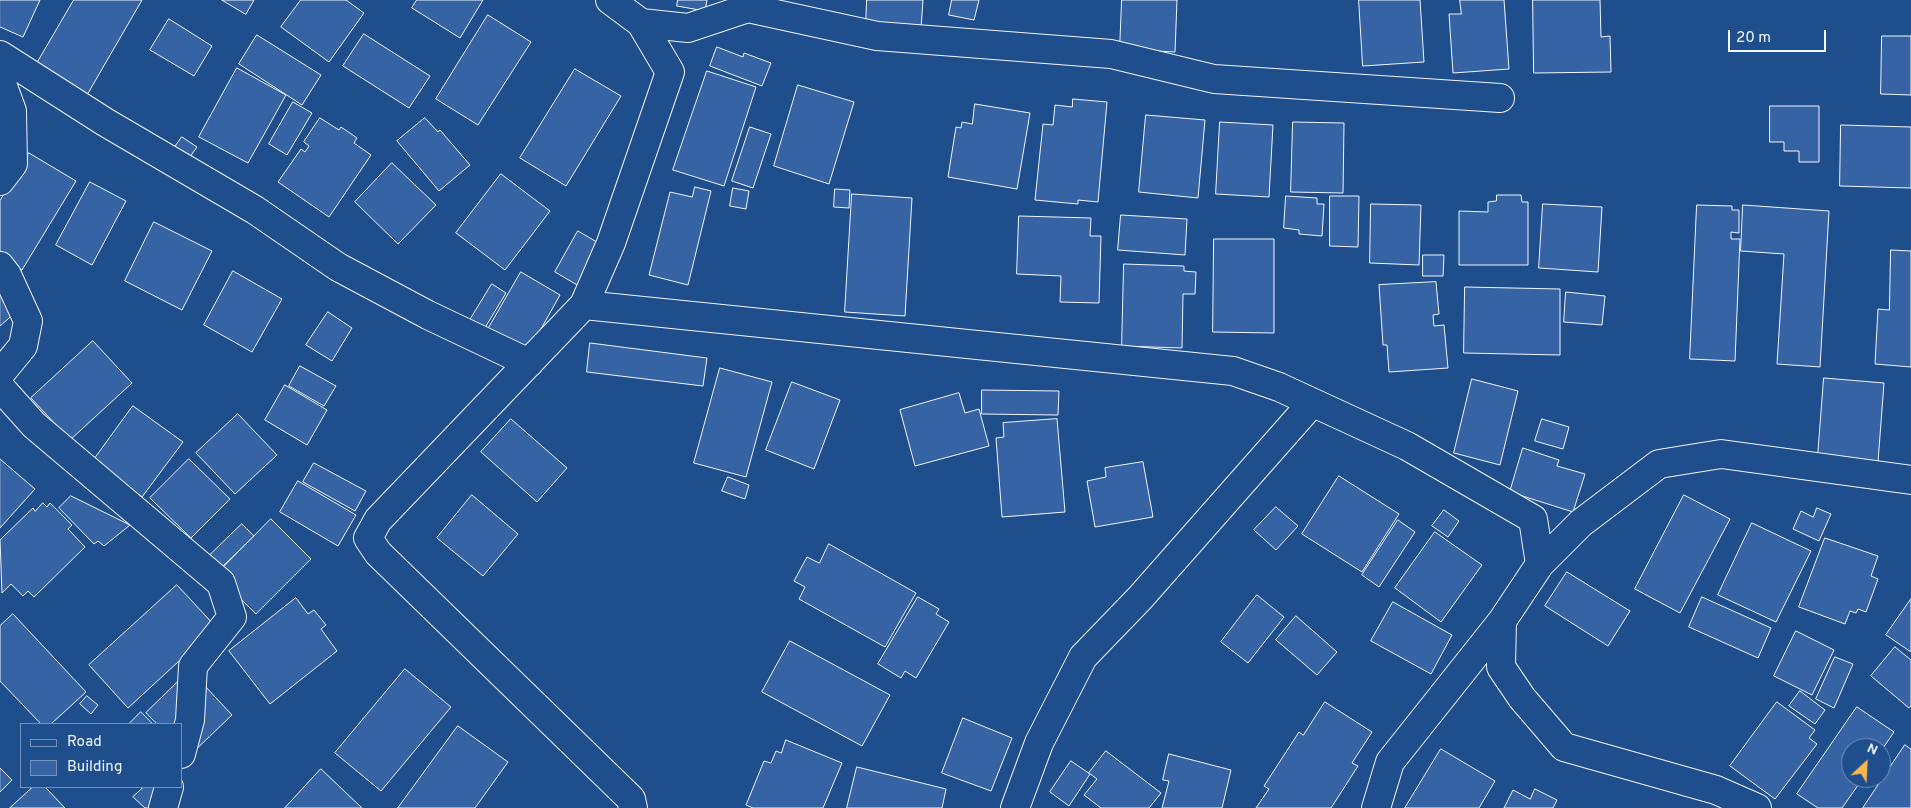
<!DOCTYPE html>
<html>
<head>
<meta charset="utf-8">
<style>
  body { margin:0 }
  #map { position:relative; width:1911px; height:808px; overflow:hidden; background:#1f4e8c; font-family:Overpass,sans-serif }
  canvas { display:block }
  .legend { position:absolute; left:20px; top:723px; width:162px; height:65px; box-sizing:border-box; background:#1f4e8c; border:1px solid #7391ba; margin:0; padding:6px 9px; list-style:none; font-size:15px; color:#f2f6ff }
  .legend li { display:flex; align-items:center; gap:10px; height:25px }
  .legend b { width:25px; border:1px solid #7391ba }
  .north { position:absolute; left:1841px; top:738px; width:50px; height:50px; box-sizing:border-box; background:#1f4e8c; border:1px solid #7391ba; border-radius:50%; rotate:25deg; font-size:14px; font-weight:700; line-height:20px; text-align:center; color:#f2f6ff }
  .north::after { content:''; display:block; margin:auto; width:18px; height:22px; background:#ffb74d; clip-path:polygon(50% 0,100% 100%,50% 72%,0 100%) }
  .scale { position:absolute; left:1728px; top:30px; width:98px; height:22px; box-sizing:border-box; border:2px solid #f2f6ff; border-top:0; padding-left:6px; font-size:15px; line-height:18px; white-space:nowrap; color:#f2f6ff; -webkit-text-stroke:4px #1f4e8c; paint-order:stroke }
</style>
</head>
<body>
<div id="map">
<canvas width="1911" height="808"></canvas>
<ul class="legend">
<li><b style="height:6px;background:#1f4e8c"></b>Road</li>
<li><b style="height:14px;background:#3563a3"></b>Building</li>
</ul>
<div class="north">N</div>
<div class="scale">20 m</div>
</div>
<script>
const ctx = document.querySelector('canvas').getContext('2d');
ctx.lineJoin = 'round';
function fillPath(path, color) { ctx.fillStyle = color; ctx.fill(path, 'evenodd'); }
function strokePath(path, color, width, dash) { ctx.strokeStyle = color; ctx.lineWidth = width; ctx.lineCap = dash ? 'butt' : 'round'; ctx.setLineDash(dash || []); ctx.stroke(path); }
const building = new Path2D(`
  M0 0H40L23 37 0 27Z
  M74 0H142L87 95 36 65Z
  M222 0H254L246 14Z
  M301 0H346L364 13 329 62 281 27Z
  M417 0H483L460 38 412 8Z
  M678 0H707L705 11 677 6Z
  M867 0H923L921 29 866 26Z
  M952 0H979L974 20 949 15Z
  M1122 0H1177L1175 52 1120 49Z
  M1359 0H1420L1424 62 1363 66Z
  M1460 0H1504L1509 69 1453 73 1449 14H1461Z
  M1533 0H1600L1601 37 1610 36 1611 72 1534 73Z
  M488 15 531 42 478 125 436 99Z
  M169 19 212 46 194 76 150 50Z
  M364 34 430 76 409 108 343 66Z
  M257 35 321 75 302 105 239 64Z
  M1882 36H1911V95L1881 94Z
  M717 47 743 57 744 53 771 63 762 86 710 66Z
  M237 68 286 95 248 163 199 137Z
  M575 69 621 96 566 186 520 158Z
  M707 71 756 87 724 186 673 170Z
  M798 85 854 102 829 184 774 166Z
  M1073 99 1107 102 1098 202 1078 200V204L1035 200 1043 124 1053 125 1055 105 1072 107Z
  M293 102 312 113 287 155 269 144Z
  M975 104 1030 113 1017 189 948 177 956 127 961 128 962 122 972 124Z
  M1770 106H1819V162H1799V151H1784V142H1770Z
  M1146 115 1205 120 1198 198 1139 192Z
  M320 118 339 130 341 127 357 138 354 143 371 155 329 217 278 182 301 149 305 152 309 146 304 142Z
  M425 118 438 132 440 130 470 165 439 191 397 141Z
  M1220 122 1273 125 1269 197 1216 194Z
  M1293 122 1344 123 1343 193 1291 192Z
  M1841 125 1911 127V188L1840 186Z
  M750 127 771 134 753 188 732 181Z
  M182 137 197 147 187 161 172 151Z
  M29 153 76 181 22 270 0 257V201Z
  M392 163 436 205 398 244 355 202Z
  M501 174 550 211 505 270 456 233Z
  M90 182 126 201 92 265 56 245Z
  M695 187 711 191 688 285 649 275 670 192 692 197Z
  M733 188 749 191 746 209 730 206Z
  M835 189 850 190 849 208 834 207Z
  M852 194 912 198 905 316 845 312Z
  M1497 195H1521L1522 202H1528V265H1459V211L1488 212V202L1496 201Z
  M1286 196 1317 198V204H1324L1322 236 1299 234V230L1284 228Z
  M1330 196H1359L1358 247 1330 246Z
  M1371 204 1421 205 1419 265 1370 263Z
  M1543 204 1602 207 1598 272 1539 268Z
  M1697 205 1732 206V210H1739V233L1731 232V239H1740L1735 361 1690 359Z
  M1743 205 1829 211 1820 367 1777 364 1784 254 1741 251Z
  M1121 215 1187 219 1185 255 1118 250Z
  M1019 216 1091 218 1090 236H1101L1099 303 1060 302 1061 276 1017 274Z
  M154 222 212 251 182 310 125 281Z
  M578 231 602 245 579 286 555 272Z
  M1214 239H1274V333L1213 332Z
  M1891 250 1911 251V367L1875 364 1878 309 1889 310Z
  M1423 255H1444L1443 276H1423Z
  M1124 264 1184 266V271L1196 272 1195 294H1183L1182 348 1122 346Z
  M233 271 282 299 252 352 204 325Z
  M521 272 560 295 527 354 487 331Z
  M1436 282 1439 314 1433 315 1434 326 1444 325 1448 368 1389 372 1387 345H1383L1379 285Z
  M492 284 506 293 480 336 465 328Z
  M1465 287 1560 289V355L1464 353Z
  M1566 292 1605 296 1602 325 1564 322Z
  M0 294 16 312 0 326Z
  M328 312 352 328 332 361 306 345Z
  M93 341 132 383 70 440 31 398Z
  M590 343 707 358 703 386 587 372Z
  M300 366 336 386 324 406 289 386Z
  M720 368 772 382 746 477 694 463Z
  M1824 378 1884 383 1878 462 1818 456Z
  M1472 379 1518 391 1500 465 1454 453Z
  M792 382 840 400 814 469 766 450Z
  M285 385 327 410 307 445 265 420Z
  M982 390 1059 391 1058 415 982 414Z
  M959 393 965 413 979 409 989 446 915 466 900 410Z
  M133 406 183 442 142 497 93 461Z
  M238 414 277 455 235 494 196 453Z
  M511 419 567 468 537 502 481 452Z
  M1057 419 1065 512 1002 517 996 438 1004 437 1003 423Z
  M1542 419 1569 427 1563 449 1535 441Z
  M1523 448 1559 460 1557 466 1585 474 1573 512 1510 492Z
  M0 459 35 489 0 528Z
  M189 459 230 499 191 538 150 498Z
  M1143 462 1153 517 1095 527 1087 481 1106 477 1105 468Z
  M314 463 366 491 355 511 303 482Z
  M1339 476 1399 514 1362 572 1302 534Z
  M728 477 749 485 745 499 722 491Z
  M298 481 356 515 338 546 280 512Z
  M472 495 518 534 483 576 437 538Z
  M1684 495 1730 519 1680 613 1635 589Z
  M71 496 130 525 104 546 98 541 94 544 59 508Z
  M43 503 47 507 50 503 72 525 68 529 85 547 34 597 28 591 23 596 11 584 2 593 0 540 33 508 35 511Z
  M1276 507 1298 526 1276 550 1254 530Z
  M1817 508 1831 514 1819 541 1793 529 1801 511 1813 517Z
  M1444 510 1459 521 1448 537 1432 526Z
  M271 519 311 559 256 614 216 575Z
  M1398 520 1415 532 1379 587 1362 575Z
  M1752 523 1811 551 1776 622 1718 595Z
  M242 524 254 536 219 570 207 558Z
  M1435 532 1482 565 1441 622 1395 588Z
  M1825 538 1878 556 1871 576 1878 579 1866 612 1858 609 1856 613 1850 611 1845 624 1799 607Z
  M829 544 916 593 885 647 799 599 805 587 794 581 807 557 819 563Z
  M1567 572 1630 611 1608 646 1545 606Z
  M177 585 216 627 128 708 89 665Z
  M1257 595 1284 617 1248 663 1221 642Z
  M918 597 939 609 936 614 949 622 916 678 905 671 901 678 878 664Z
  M1702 597 1771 628 1758 658 1689 627Z
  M296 598 308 614 314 610 326 625 321 629 337 651 270 704 229 651Z
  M1911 599V652L1886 635Z
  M1393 602 1452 635 1431 674 1371 641Z
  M13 614 86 692 51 724H41L0 681V626Z
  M1296 616 1337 652 1317 675 1276 640Z
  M1796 631 1834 650 1812 695 1774 676Z
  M790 641 890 695 862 746 762 692Z
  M1895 647 1911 660V706L1909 708 1871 676Z
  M1835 657 1853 664 1834 708 1816 699Z
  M405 669 451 707 381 791 335 753Z
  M190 670 232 715 188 757 181 724H157L146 713Z
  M1800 691 1825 710 1815 724 1789 706Z
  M87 696 98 705 91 714 80 704Z
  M1325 702 1372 732 1352 763 1358 766 1331 808H1256L1269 789 1264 786 1299 732 1303 735Z
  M1777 702 1815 730 1809 738 1817 744 1775 799 1730 766Z
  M1857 707 1894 732 1881 751V748H1851V778H1863L1842 808H1818L1797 794Z
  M141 712 153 724H129Z
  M963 718 1012 738 991 791 942 773Z
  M458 726 508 762 475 808H398Z
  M786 740 842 763 823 808H753L746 805 764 761 771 763 776 751 781 753Z
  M1905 745 1911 749V808H1863Z
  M1441 749 1495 781 1479 808H1405Z
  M1106 751 1161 793 1149 808H1101L1084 795 1097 779 1089 773Z
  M1169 754 1231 770 1222 808H1162L1169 781 1163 780Z
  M1071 761 1090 774 1069 806 1050 792Z
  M857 767 946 789 942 808H847Z
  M0 768 12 780 0 792Z
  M321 769 362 808H285Z
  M33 787H45L65 808H10Z
  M144 787H153L162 795 149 808H145L133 797Z
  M1535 789 1557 800 1553 808H1504L1513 790 1530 799Z`);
fillPath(building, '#3563a3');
strokePath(building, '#f2f6ff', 1);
const street = new Path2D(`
  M610 0 641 23 670 72 611 243 584 305 378 520 368 538 378 553 631 799 633 808
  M641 23 688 28 748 8 877 36 1111 54 1214 79 1500 98
  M0 55 105 122 255 210 338 267 428 315 529 363
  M0 78 12 111 13 164 0 181
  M0 266 7 275 28 321 23 346 0 374
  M584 305 1233 371 1279 387 1407 446 1533 519 1540 564 1502 621 1390 762 1376 808
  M0 387 34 425 221 583 232 617 193 666 190 720 181 754
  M1540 564 1581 523 1659 464 1721 454 1911 480
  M1502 621 1501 667 1522 698 1564 747 1716 790 1757 808
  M163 808 169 787
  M1015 808 1039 743 1083 657 1140 598 1312 403`);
strokePath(street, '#f2f6ff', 30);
strokePath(street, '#1f4e8c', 28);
</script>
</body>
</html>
